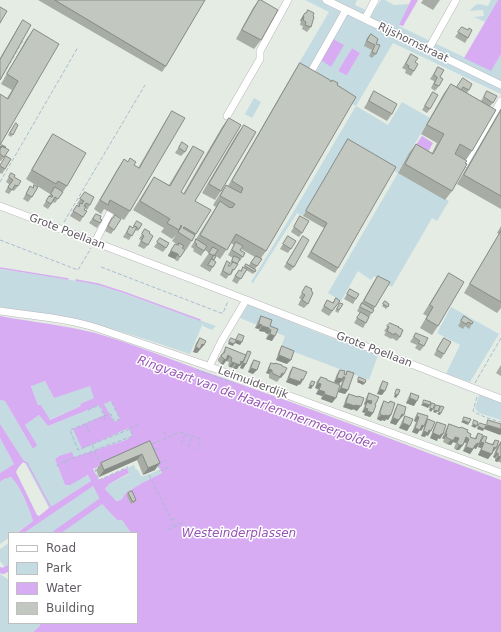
<!DOCTYPE html>
<html>
<head>
<meta charset="utf-8">
<style>
  body { margin:0 }
  #map { position:relative; width:501px; height:632px; overflow:hidden; background:#e4ece4; font-family:"DejaVu Sans",sans-serif }
  canvas { display:block }
  .legend { position:absolute; left:8px; top:532px; width:130px; height:92px; box-sizing:border-box; background:#fff; border:1px solid #bfbec0; margin:0; padding:5px 7px; list-style:none; font-size:12px; color:#605c62 }
  .legend li { display:flex; align-items:center; gap:8px; height:20px }
  .legend b { width:20px; border:1px solid #bfbec0 }
</style>
</head>
<body>
<div id="map">
<canvas width="501" height="632"></canvas>
<ul class="legend">
<li><b style="height:5px;background:#fff"></b>Road</li>
<li><b style="height:11px;background:#c3dbe1"></b>Park</li>
<li><b style="height:11px;background:#d8acf3"></b>Water</li>
<li><b style="height:11px;background:#c2c8c0"></b>Building</li>
</ul>
</div>
<script>
const ctx = document.querySelector('canvas').getContext('2d');
ctx.lineJoin = 'round';
function fillPath(path, color) { ctx.fillStyle = color; ctx.fill(path, 'evenodd'); }
function strokePath(path, color, width, dash) { ctx.strokeStyle = color; ctx.lineWidth = width; ctx.lineCap = dash ? 'butt' : 'round'; ctx.setLineDash(dash || []); ctx.stroke(path); }
function drawText(font, color, halo, rows, align = 'center') {
  ctx.font = font + ' "DejaVu Sans",sans-serif'; ctx.lineWidth = 3; ctx.setLineDash([]); ctx.textBaseline = 'middle'; ctx.strokeStyle = halo; ctx.fillStyle = color; for (const [text, x, y, turn = 0] of rows) {
    ctx.save(); ctx.translate(x, y); ctx.rotate((+turn || 0) * Math.PI / 180); ctx.textAlign = isNaN(turn) ? turn : align; if (halo) ctx.strokeText(text, 0, 0); ctx.fillText(text, 0, 0); ctx.restore();
  }
}
fillPath(new Path2D(`
  M305 0H321L501 88V94L393 43 356 106 388 125 402 102 430 118 398 172 449 201 437 221 432 218 392 287 374 276 371 280 358 271 341 301 328 293 398 173 346 142 303 216 297 213 253 283 251 282 294 211 356 106 295 70 329 12ZM352 48 360 53 347 75 338 71Z
  M334 0H357L355 5 372 13 381 0H385L394 5 409 4 399 26 491 70 501 54V82Z
  M491 0H498L485 22 474 17 484 16 483 10 469 11C477 3 477 3 488 6Z
  M254 98 261 102 252 118 245 114Z
  M0 269 97 284 216 326 212 330 203 326V323L190 354C151 341 113 328 73 319 49 314 24 311 0 307Z
  M248 305H251L316 332 378 355 369 380 281 347 285 336 240 318Z
  M451 307 499 334 470 382 446 374 460 345 437 333Z
  M45 381 54 398 88 386H90L95 398 80 404 81 406 49 420 41 405H38L31 385Z
  M481 394 501 402V420L479 413 475 408 479 396Z
  M0 400 5 401 33 449 36 445 25 425 39 415 48 426 100 405 104 415 74 429 82 449 129 428 132 436 126 440 74 457 59 456 55 459 65 485 78 480 89 475 91 481 49 508 24 461 0 424Z
  M111 401 120 419 113 423 104 404Z
  M0 438 14 464 0 473Z
  M134 465 136 470 137 469 141 476H145L159 470 162 473 142 483 126 493 121 500 115 501 105 489 109 484 129 474 127 468Z
  M11 477C21 487 29 508 33 521L16 533H9V538L0 544V482L4 479Z
  M93 486 101 499 97 502 102 504 117 520H122L131 533H24L86 491Z
  M9 543V573L0 561V549Z
  M0 574 9 580V623H41L39 627 33 632H0Z`), '#c3dbe1');
fillPath(new Path2D(`
  M411 0H418L403 26 399 25Z
  M498 0H501V54L491 71 464 58Z
  M333 39 344 45 331 67 321 60Z
  M352 48 360 53 347 75H346L338 71Z
  M422 136 433 143 424 159 412 151Z
  M0 316C32 322 64 325 95 333 134 344 171 360 209 373 307 407 404 444 501 480V632H33L39 627 41 623H137V533H131L122 520H117L102 504 96 503 100 499 93 486 86 491 24 533H17L33 521C29 508 21 487 11 477L4 479 0 482V473L14 464 0 438V424L24 461 18 468 16 472 37 515 39 516 49 508 91 481 88 475 70 485H65L55 459 59 456 72 452 74 457 126 440 132 436 129 428 82 449 73 429 104 415 100 405 48 426 39 415 25 425 37 445 33 449 5 401 0 400ZM45 381 54 398 90 386 94 398 80 404 81 406 50 420 41 405H38L31 386ZM111 401 120 419 114 422 104 404ZM150 446 162 473 142 483 126 493 121 500 116 501 105 489 109 484 129 473 127 468 99 480 93 469Z`), '#d8acf3');
strokePath(new Path2D(`
  M0 268 68 279
  M76 280 98 284 123 292 200 320
  M22 461 27 463 51 508`), '#d8acf3', 1.5);
strokePath(new Path2D(`
  M56 533 104 499
  M0 570 3 571 9 568`), '#d8acf3', 6);
const minor = new Path2D(`
  M326 0 501 85
  M365 19 375 0
  M428 50 456 0
  M312 70 346 10
  M227 116 260 59V51L288 0
  M460 165H462L465 164 501 101
  M0 206 231 294 501 399
  M95 242 110 213
  M0 311C33 316 65 318 97 328L205 365 501 473
  M209 367 221 342 246 300`);
strokePath(minor, '#bab6bc', 8);
strokePath(new Path2D(`
  M0 80 23 41
  M0 182 78 47
  M64 222 145 85
  M0 240 78 270 91 248
  M101 267 221 313H223L228 301
  M196 370 234 383
  M475 383 501 338
  M477 397 473 411C482 417 491 419 501 422
  M88 410 99 405 104 416 111 414 114 421 120 419 111 401
  M105 420 104 416 70 430 78 450 130 429
  M86 424 89 433
  M163 431 166 437
  M152 444 180 432 200 439 197 450
  M181 444 185 434
  M92 445 101 464
  M188 447 192 436
  M154 450 159 448
  M89 452 92 459
  M65 461 68 468
  M159 463 166 460
  M158 465 160 471
  M56 466 65 461 133 436 130 428 140 423
  M96 469 95 470 99 480 128 467
  M159 471 172 466
  M149 475 175 527
  M172 520 177 517
  M168 530 184 522`), '#a7bdcf', 1, [4, 2]);
strokePath(minor, '#fff', 7);
fillPath(new Path2D(`
  M38 0H205L166 66 162 72Z
  M259 0 261 40 254 49 236 39 253 8Z
  M423 0H440L433 10 421 3Z
  M308 10 313 16 311 27 307 32 302 29 303 26 300 25 301 21H300L302 17 305 13H306Z
  M23 20 0 80V58L17 29Z
  M462 27 468 38 465 43 455 37Z
  M34 29 0 145 7 98 12 90 1 84 27 38Z
  M371 34 376 44V54L372 58 369 56 372 50 364 46 367 38Z
  M411 54 415 62 414 71 411 76 405 73 406 70 402 68Z
  M300 63 266 251 261 258 262 259 255 269V272L253 274 246 270 237 284 232 281 236 274 239 270 241 271 246 264 249 265 255 257 241 249 240 250 245 253 240 261H239L231 275 230 274 226 279 220 275 224 266 227 261 228 266H230L231 264 230 263 233 258 228 255 234 245 231 243 220 259 216 256 214 260 213 267 210 272 200 266 209 253 205 250 201 256 193 251 194 249 191 247 216 207 213 205 220 194 226 185 228 186 294 72Z
  M438 67 440 77 439 86 435 91 431 88 434 82V81L430 79Z
  M463 78 469 90 467 93 481 101 487 91 493 103 490 106 472 151 466 160 455 154 452 191 445 200 398 173 409 153 416 144 432 153 437 143 421 134 444 93 451 84 457 87Z
  M374 91 392 114 387 121 364 108Z
  M433 92 430 109 427 113 422 110Z
  M501 109V209L457 184 496 117Z
  M172 111 130 211 124 220 104 209 101 214 94 209 118 168 124 159 138 168 166 120Z
  M229 118 195 201 196 234 186 250 182 248 181 256 178 261H177L175 260V259L168 256V255L175 244 178 245 172 241 176 235 172 239 161 232 164 228 133 210 148 186 154 177 169 185 187 155 193 146 181 192 183 194 222 127Z
  M16 123 18 125 11 137 8 135Z
  M244 125 221 191 215 200 202 193 237 134Z
  M53 134 67 186 55 203 53 202 48 209 43 206 52 191 50 194 26 179 47 143Z
  M348 139 338 268 335 273 307 257 324 228 303 216Z
  M182 142 185 152 181 156 175 153Z
  M2 145 4 157 1 161H0V148Z
  M6 156 5 169 2 174 0 173V166Z
  M11 173 14 177 18 186 14 191 12 190 9 194 5 192 9 184 6 182Z
  M30 186 32 197 28 202 23 199Z
  M85 192 90 205 87 210 85 208 83 217 80 222 70 216 77 205 78 206 79 205 77 204Z
  M96 214 100 219V223L97 228 89 223Z
  M300 216 302 233 299 237 291 232Z
  M112 218 114 230 111 234 105 231 109 222Z
  M137 221 142 224 138 231 135 230 129 240 123 237 130 226 133 228Z
  M501 226V308L497 313 464 293 499 234 497 233Z
  M145 229 149 233 148 245 144 249 138 246 141 240 139 239Z
  M288 236 296 241 288 253 280 249Z
  M303 236 294 267 290 271 284 267Z
  M160 238 166 248 163 252 154 247Z
  M449 273 438 326 432 335 420 328 427 316 423 314 443 282Z
  M378 276 375 307 363 328 354 323 360 313 357 311 373 283Z
  M306 286 308 304 304 308 298 305 301 299 299 298Z
  M350 289 356 299 353 304 344 299Z
  M336 298 340 301 329 316 321 311 327 300 332 303Z
  M385 301 389 304 386 309 382 306Z
  M340 303 343 304 338 313 335 311Z
  M261 316 270 326 272 341 266 339 268 334 265 333 266 332 259 331V329L255 328 258 321Z
  M464 316 473 322 469 329 465 326 463 329 458 326Z
  M390 323 398 327 400 337 397 341 392 338 391 339 384 335 386 332 384 331Z
  M416 333 424 346 420 351 415 348 417 345 410 342Z
  M200 338 204 345 197 353 193 352 196 343Z
  M444 338V354L441 359 434 355 440 343Z
  M282 346 287 364 276 360 279 351Z
  M226 347 245 355 248 351 243 369 240 368 242 364 240 366H239L237 369 229 367 228 365 229 362 226 361 223 365 221 364 218 361V359L222 354Z
  M254 360 253 374 248 372 251 364Z
  M271 363 274 364 275 363 281 378H280L277 382 269 378V374L266 373 268 368Z
  M501 365V376L496 373Z
  M293 367 300 385 299 384 297 386 286 382 290 371Z
  M340 370 345 374 347 371 348 390 345 394 338 392 342 382H341L339 384 334 382 337 374Z
  M321 377 327 380 332 403 321 399 322 396 316 394 318 389 315 388 317 381Z
  M383 381 382 395 377 394 380 386Z
  M369 393 375 405 373 413 370 417 364 415 365 413 362 412 365 405 364 404 366 398Z
  M411 393 414 406 406 403 408 398Z
  M349 394 357 411 353 409 352 410 343 407 346 398Z
  M384 401 389 403 390 401 391 415 388 420 386 419 385 421 382 420 381 421 377 419V418L381 406Z
  M398 404 400 419 396 425 390 423 395 409Z
  M418 413 424 426 421 431 420 430 417 434 412 432 416 422 414 421 415 417Z
  M405 416 410 426 407 431 399 428 402 421Z
  M428 419V436L426 435 425 437 421 436 425 424Z
  M437 422 443 434 440 439 438 438 437 441 430 438 434 427Z
  M449 424 467 432 470 437 474 439 478 433 481 440 484 436 485 442 492 444 495 440 496 448 493 452H492L488 459 478 455 481 448 478 447 479 444 476 449 474 448 470 454 463 451 466 443 464 442 463 445 459 450H456L454 448 456 443 453 442 451 445 447 444 443 442 444 439 442 438 446 429Z
  M150 441 155 470 143 475 137 460 99 477 96 470 101 463Z
  M501 442V463L498 461V462L495 461V458L493 457 497 446Z
  M128 493 136 500 135 502 131 504 127 496Z`), '#a7aca5');
fillPath(new Path2D(`
  M303 16 304 17 301 21H300Z
  M171 251 178 254 175 259 168 256Z
  M259 324 262 325 259 329 255 328Z
  M262 326 269 328 266 332 259 331Z
  M269 329 271 330 268 334 265 333Z
  M270 334 275 336 272 341 266 339Z
  M236 340 242 342 240 345 235 343Z
  M229 342 234 344 233 346 228 344Z
  M202 344 204 345 197 353 193 352 196 347Z
  M228 355 230 356 227 361H226L223 365 221 364 224 359Z
  M279 355 291 360 287 364 276 360Z
  M241 361 243 362 240 366H239L237 369H233L236 364Z
  M232 362 235 363 232 367H229Z
  M243 363 246 364 243 369 240 368Z
  M251 368 257 370 253 374 248 372Z
  M269 369 272 370 269 374 266 373Z
  M282 373 284 374 281 378H280Z
  M343 377H345L339 384 334 382 337 378Z
  M289 378 301 379 303 380 300 385 299 384 297 386 286 382Z
  M358 380 365 383 363 385 357 382Z
  M318 383 321 384 318 389 315 388Z
  M310 385 313 386 311 389 308 388Z
  M341 388 348 390 345 394 338 392Z
  M380 389 385 391 382 395 377 394Z
  M319 390 325 392 322 396 316 394Z
  M324 394 336 398 332 403 321 399Z
  M395 394 398 395 396 398 394 397Z
  M410 398 417 401 414 406 406 403Z
  M367 400 372 401 368 406 367 402 365 405 364 404Z
  M346 403 355 405 361 406 357 411 353 409 352 410 343 407Z
  M423 403 430 405 428 408 421 405Z
  M365 408 368 409 365 413 362 412Z
  M430 408 433 409 431 412 429 410Z
  M434 410 438 411 436 413 433 412Z
  M367 411 373 413 370 417 364 415Z
  M439 412 441 413 440 415 437 414Z
  M402 414 404 415 400 419H398Z
  M381 415H391L388 420 386 419 385 421 382 420 381 421 377 419Z
  M417 416 419 417 416 422 414 421Z
  M393 418 399 420 396 425 390 423Z
  M463 420 469 423 468 425 461 422Z
  M403 423 410 426 407 431 399 428Z
  M473 424 477 426 475 428 471 426Z
  M422 425 424 426 421 431 420 430 417 434 412 432 415 428Z
  M487 425 501 429V434L500 435 484 429 483 431 477 429 478 426 484 428Z
  M429 430 431 431 428 436 426 435 425 437 421 436 424 431Z
  M433 433 441 434H443L440 439 438 438 437 441 430 438Z
  M446 434H447L444 439 442 438Z
  M455 437 459 438 456 443 453 442 451 445 447 444 451 440Z
  M466 437 469 439 466 443 462 442Z
  M481 442 484 443 481 448 478 447Z
  M477 443 479 444 476 449 474 448 470 454 463 451 466 447 475 445Z
  M459 445H463L459 450H456Z
  M494 447 496 448 493 452 491 451Z
  M481 450 492 454 488 459 478 455Z
  M496 453H498L495 458 493 457Z
  M142 454 137 460 99 477 104 470Z
  M498 456 501 457 498 462 495 461Z
  M160 463 155 470 143 475 148 468Z`), '#888c86');
const building = new Path2D(`
  M55 0H205L166 66Z
  M259 0H261L278 10 261 40 242 30Z
  M0 7 7 11 0 23Z
  M308 10 314 13 313 16 314 17 311 27 305 25 306 22 303 20 304 17 303 16 305 13H306Z
  M23 20 31 25 0 80V60Z
  M462 27 468 30 469 28 472 30 468 38 458 32Z
  M34 29 59 44 0 145V94L8 99 18 81 7 74Z
  M371 34 378 39 376 44 380 45 376 54 372 52 375 45 367 41Z
  M411 54 418 58 415 62 418 64 414 71 408 68 409 66 406 64Z
  M300 63 330 80 331 82 332 80 338 83 337 85 356 97 266 251 236 234 227 250 200 235 220 201 230 208 231 207 232 208 235 204 220 196 226 185 241 193 243 188 232 181Z
  M438 67 444 70 440 77 443 79 439 86 434 84 437 78V77L434 75Z
  M463 78 472 84 469 90 463 87 461 90 457 87Z
  M451 84 496 110 472 151 460 144 455 154 467 161 465 163 467 164 452 191 405 164 416 144 433 154 444 134 427 125Z
  M374 91 397 104 392 114 369 101Z
  M487 91 497 96 493 103 484 97Z
  M433 92 438 95 430 109 425 106Z
  M501 110V196L464 175Z
  M172 111 185 118 130 211 110 200 108 205 100 200 124 159 128 162 130 158 136 162 134 165 139 168Z
  M229 118 241 125 195 201 211 210 196 234 184 227 183 228 195 235 192 241 178 232 182 226 181 225 179 230 167 223 170 219 140 201 154 177 170 186 193 146 204 152 181 192 184 194Z
  M16 123 18 125 13 135 10 133Z
  M244 125 256 132 221 191 209 184Z
  M53 134 86 153 67 186 58 181 56 184 32 170Z
  M348 139 396 167 338 268 311 252 327 223 306 211Z
  M182 142 188 146 185 152 179 148Z
  M2 145 6 147 5 148 2 146 1 148H0Z
  M2 146 9 150 4 157 0 154V150Z
  M6 156 11 159 5 169 0 166Z
  M11 173 15 175 14 177 21 181 18 186 15 185 12 190 8 187 13 180 9 177Z
  M34 185 38 187 32 197 26 194 30 186 33 188Z
  M55 187 63 192 58 199 55 197 51 204 46 201 49 196 52 197 53 196 51 194Z
  M85 192 94 197 90 205 86 203 84 206 86 207 84 210 87 211 83 217 73 211 77 205 79 207 80 203 82 204 84 201 80 199Z
  M96 214 101 216 100 219 102 220 100 223 93 219Z
  M115 215 121 219 114 230 108 226 112 218H113Z
  M300 216 309 221 302 233 294 227Z
  M137 221 142 224 139 229 134 226Z
  M130 226 133 228 134 226 137 227 132 236 127 233Z
  M145 229 150 232 149 233 153 236 148 245 141 241 144 236 142 234Z
  M501 231V302L470 284Z
  M288 236 296 241 291 249 283 244Z
  M303 236 309 240 294 267 287 263Z
  M160 238 169 243 166 248 157 242Z
  M196 239 207 246 204 251 196 246 197 244 195 243Z
  M236 242 243 246 240 250 245 253 243 257 232 250Z
  M179 243 184 246 182 248 185 250 181 256 180 257 178 255V254L171 251V250L175 244 178 245Z
  M213 247 218 250 214 256 209 253Z
  M214 255 216 256 214 260 212 259Z
  M234 256 240 259 237 264 232 261Z
  M256 256 262 259 257 266 251 263Z
  M212 259 216 262 213 267 208 265Z
  M227 261 230 263 228 266H230L233 262 238 264 234 270 233 269 230 275 223 271Z
  M246 264 256 270 255 272 245 266Z
  M243 267 247 269 241 279 235 276 239 270 241 271Z
  M449 273 464 282 438 326 426 319 433 307 430 305Z
  M378 276 390 282 375 307 364 301Z
  M306 286 312 289 311 290 313 293 308 304 302 300 305 295 302 293Z
  M350 289 359 294 356 299 347 294Z
  M336 298 340 301 332 311 324 306 327 300 333 303Z
  M385 301 389 304 388 307 383 304Z
  M340 303 343 304 339 310 337 309Z
  M362 303 374 310 372 313 360 307Z
  M361 312 369 317 366 323 357 318Z
  M261 316 272 320 270 326 278 329 275 336 270 334 271 330 269 329V328L262 326V325L259 324Z
  M464 316 473 322 472 324 468 322 466 324 461 321Z
  M390 323 399 327H398L403 330 400 337 395 333 394 335 387 331 389 327 387 326Z
  M416 333 428 338 424 346 418 343 420 341 414 337Z
  M239 334 244 336 242 342 236 340Z
  M200 338 206 341 204 345 202 344 200 349 196 347Z
  M231 338 236 340 234 344 229 342Z
  M444 338 451 342 444 354 437 350Z
  M282 346 294 351 291 360 279 355Z
  M226 347 246 355 243 362 241 361 240 365 232 362 231 361 232 358 228 355 226 360 224 359 221 356 222 354 224 353Z
  M248 351 251 352 246 364 243 363Z
  M254 360 260 362 257 370 251 368Z
  M271 363 275 364V363L282 365V366L287 368 284 374 282 373 280 377 272 373V370L269 369Z
  M293 367 307 372 303 380 301 379V382L289 378Z
  M340 370 345 371 344 374 346 375 347 371 354 373 348 390 341 388 345 377H343V379L337 378Z
  M321 377 327 379V380L340 385 336 398 324 394 325 392 319 390 321 384 318 383Z
  M359 377 366 380 365 383 358 380Z
  M312 381 315 382 313 386 310 385Z
  M383 381 388 383 385 391 380 389Z
  M397 389 400 390 398 395 395 394Z
  M369 393 379 397 375 405H376L373 413 367 411 368 409 365 408 367 402 371 404 372 401 367 400Z
  M411 393 419 396 417 401 410 398Z
  M349 394 358 397V396L364 398 361 406 355 405V406L346 403Z
  M424 400 431 402 430 405 423 403Z
  M384 401 389 403 390 401 395 403 391 415H389L388 416 385 415V416L381 415 380 413Z
  M432 403 435 404 433 409 430 408Z
  M398 404 406 407 404 415 402 414 399 420 393 418Z
  M436 405 440 406 438 411 434 410Z
  M441 406 444 407 441 413 439 412Z
  M418 413 428 416 424 426 422 425 420 430 415 428 419 417 417 416Z
  M405 416 413 419 410 426 403 423Z
  M464 417 471 419 469 423 463 420Z
  M428 419 435 422 431 431 429 430 428 433 424 431Z
  M474 420 478 422 477 426 473 424Z
  M488 420 501 424V429L487 425Z
  M437 422 446 425 443 434H441L440 436 433 433Z
  M480 423 486 425 484 429 478 426Z
  M449 424 460 428 461 427 468 430 467 432 471 434 470 437 476 439 478 433 483 435 479 444 477 443 476 445H475L473 449 466 447 469 439 466 437 463 445H459L457 443 459 438 455 437 454 440H451L446 437 447 434H446Z
  M484 436 487 437 485 442 493 445 495 440 499 441 496 448 494 447 492 454 481 450 484 443 481 442Z
  M150 441 160 463 148 468 142 454 104 470 101 463Z
  M501 442V457L498 456V453H496Z
  M132 491 136 500 133 502 128 493Z`);
fillPath(building, '#c2c8c0');
strokePath(building, '#888c86', 1);
drawText('11px', '#605c62', '#fff', [
  ["Rijshornstraat",413,43,26],
  ["Grote Poellaan",67,232,21],
  ["Grote Poellaan",374,350,21],
  ["Leimuiderdijk",253,383,20]
]);
drawText('italic 12px', '#9553b3', '#fff', [
  ["Ringvaart van de Haarlemmermeerpolder",256,403,20],
  ["Westeinderplassen",239,534]
]);
</script>
</body>
</html>
